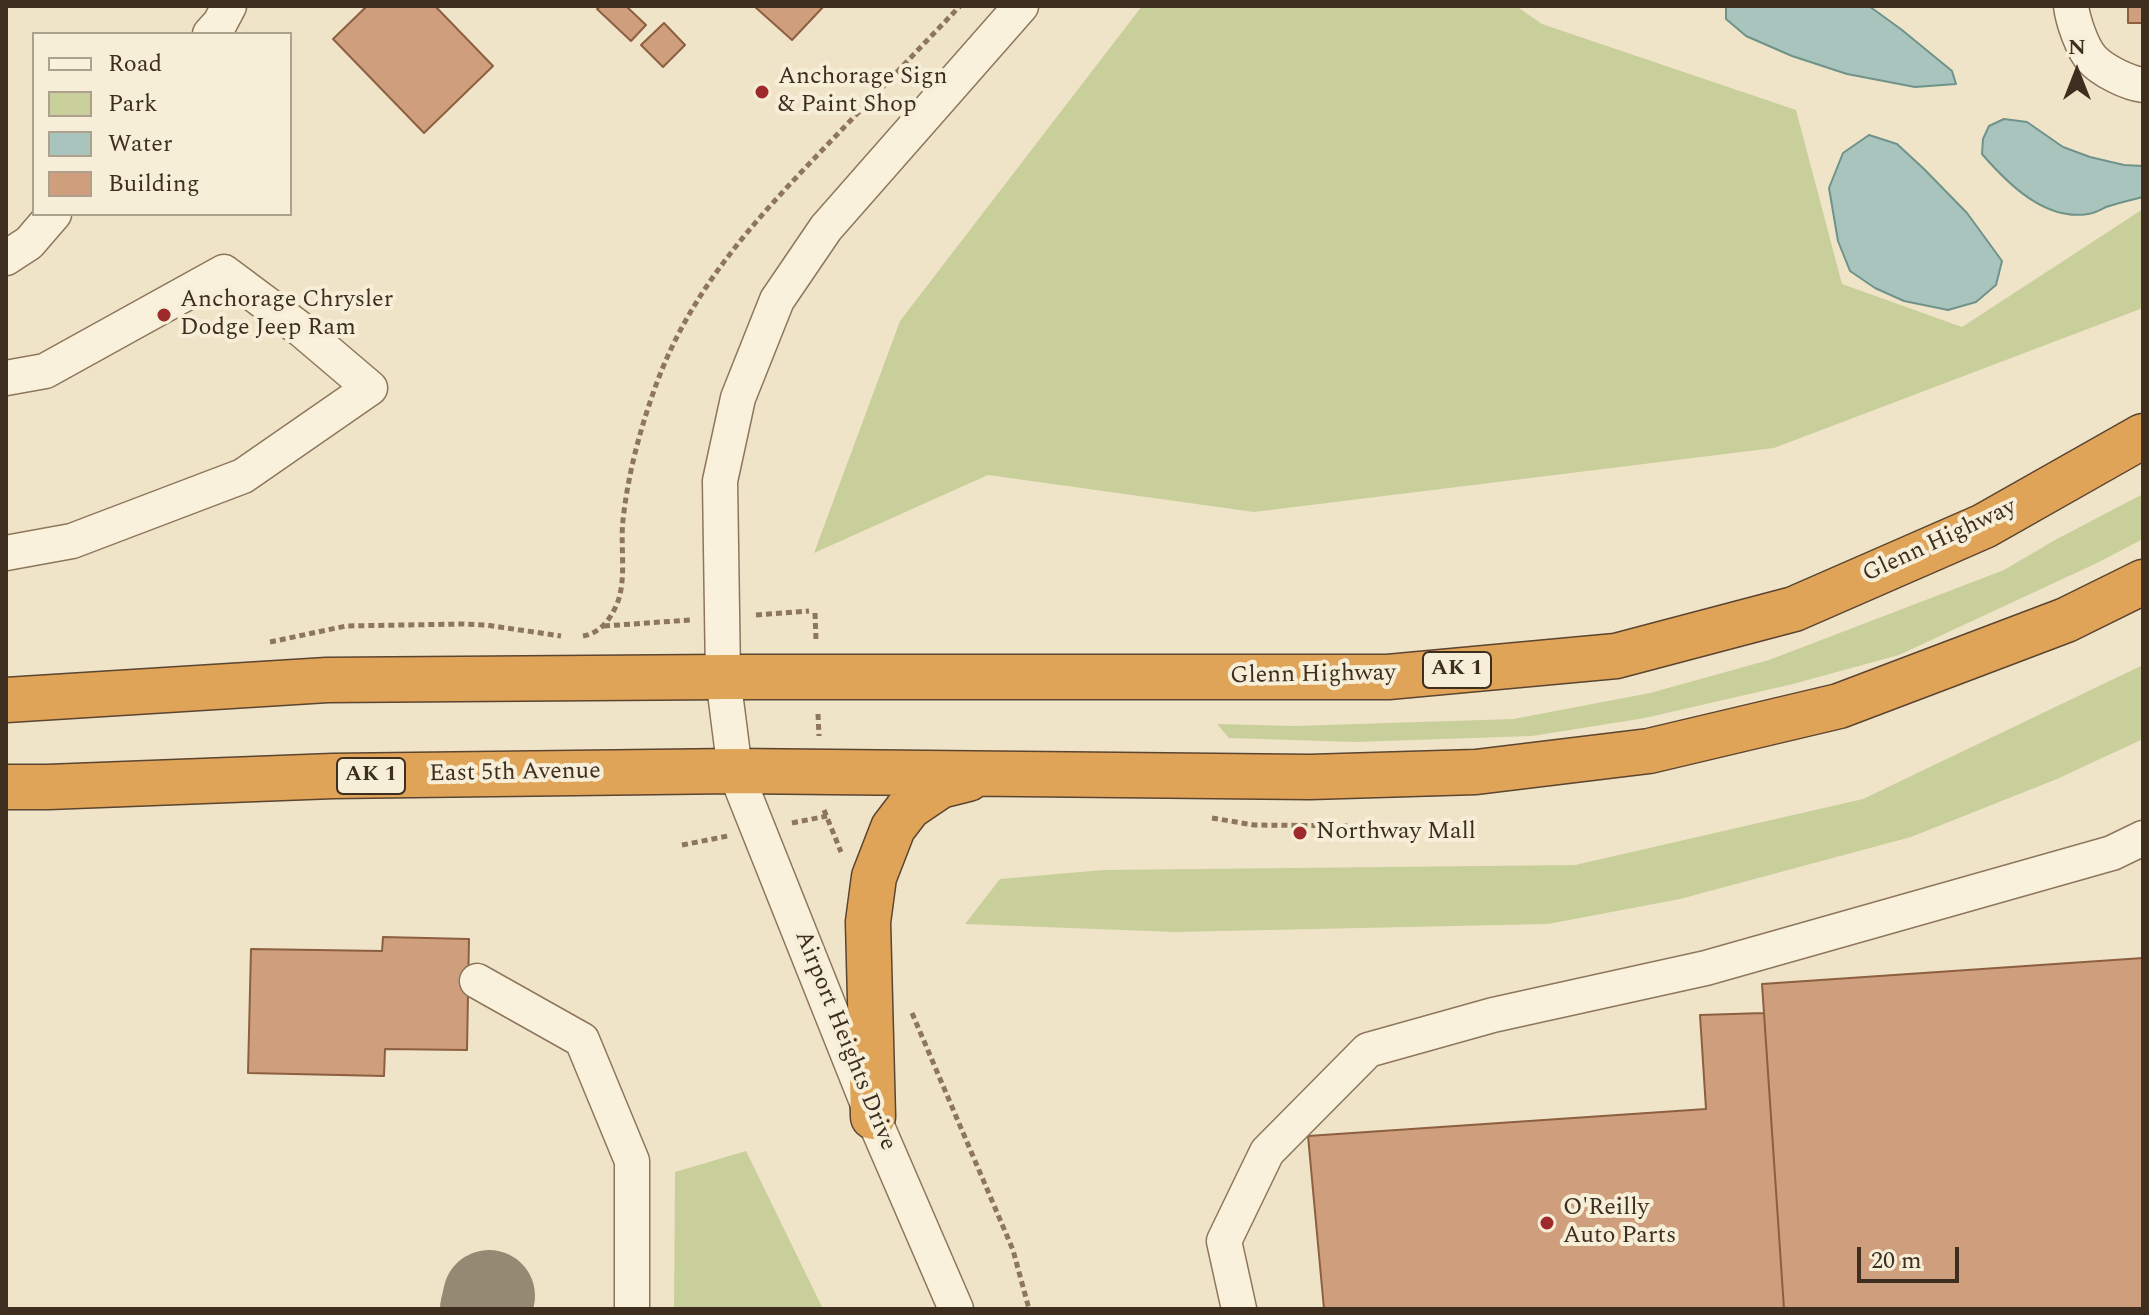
<!DOCTYPE html>
<html>
<head>
<meta charset="utf-8">
<style>
  body { margin:0 }
  #map { position:relative; width:2149px; height:1315px; overflow:hidden; background:#f0e4c8; font-family:Spectral,serif }
  canvas { display:block }
  .frame { position:absolute; inset:0; border:8px solid #3d2e20; pointer-events:none }
  .legend { position:absolute; left:32px; top:32px; width:260px; height:184px; box-sizing:border-box; background:#f7eed8; border:2px solid #ada18e; margin:0; padding:10px 14px; list-style:none; font-size:24px; color:#3d2e20 }
  .legend li { display:flex; align-items:center; gap:16px; height:40px }
  .legend b { width:40px; border:2px solid #ada18e }
  .north { position:absolute; left:2037px; top:32px; width:80px; height:80px; -webkit-text-stroke:6px #f7eed8; paint-order:stroke; rotate:0deg; font-size:22px; font-weight:700; line-height:32px; text-align:center; color:#3d2e20 }
  .north::after { content:''; display:block; margin:auto; width:28px; height:36px; background:#3d2e20; clip-path:polygon(50% 0,100% 100%,50% 72%,0 100%) }
  .scale { position:absolute; left:1857px; top:1247px; width:102px; height:36px; box-sizing:border-box; border:4px solid #3d2e20; border-top:0; padding-left:10px; font-size:24px; line-height:28px; white-space:nowrap; color:#3d2e20; -webkit-text-stroke:6px #f7eed8; paint-order:stroke }
</style>
</head>
<body>
<div id="map">
<canvas width="2149" height="1315"></canvas>
<div class="frame"></div>
<ul class="legend">
<li><b style="height:10px;background:#faf1dc"></b>Road</li>
<li><b style="height:22px;background:#c9cf9b"></b>Park</li>
<li><b style="height:22px;background:#a9c4bc"></b>Water</li>
<li><b style="height:22px;background:#cf9f7d"></b>Building</li>
</ul>
<div class="north">N</div>
<div class="scale">20 m</div>
</div>
<script>
const ctx = document.querySelector('canvas').getContext('2d');
ctx.lineJoin = 'round';
function fillPath(path, color) { ctx.fillStyle = color; ctx.fill(path, 'evenodd'); }
function strokePath(path, color, width, dash) { ctx.strokeStyle = color; ctx.lineWidth = width; ctx.lineCap = dash ? 'butt' : 'round'; ctx.setLineDash(dash || []); ctx.stroke(path); }
function drawText(font, color, halo, rows, align = 'center') {
  ctx.font = font + ' Spectral,serif'; ctx.lineWidth = 8; ctx.setLineDash([]); ctx.textBaseline = 'middle'; ctx.strokeStyle = halo; ctx.fillStyle = color; for (const [text, x, y, turn = 0] of rows) {
    ctx.save(); ctx.translate(x, y); ctx.rotate((+turn || 0) * Math.PI / 180); ctx.textAlign = isNaN(turn) ? turn : align; if (halo) ctx.strokeText(text, 0, 0); ctx.fillText(text, 0, 0); ctx.restore();
  }
}
fillPath(new Path2D(`
  M1142 6H1516L1542 24 1796 110 1842 284 1962 327 2143 209V308L1774 448 1254 512 988 475 814 553 900 321Z
  M2143 494V539L2097 563 1899 655 1793 684 1645 718 1532 736 1356 742 1229 738 1217 724 1295 726 1513 719 1650 693 1769 660 2004 570 2055 540Z
  M2143 665V739L2057 779 1911 837 1680 899 1548 924 1175 932 965 924 1000 879 1103 870 1575 865 1863 799Z
  M746 1151 823 1309H674L675 1172Z`), '#c9cf9b');
const water = new Path2D(`
  M1726 6H1869L1902 30 1952 71 1956 84 1915 87 1847 74 1792 56 1746 36 1726 19Z
  M2004 119 2027 122 2063 147 2090 157 2124 165 2143 166V197C2131 200 2118 203 2106 207 2100 210 2095 213 2088 214 2045 221 2008 184 1982 154L1983 139 1989 126Z
  M1869 135 1897 144 1923 168 1967 213 2002 261 1996 285 1976 302 1948 310 1904 301 1875 288 1850 271 1838 241 1829 188 1843 153Z`);
fillPath(water, '#a9c4bc');
strokePath(water, '#6f938a', 2);
strokePath(new Path2D(`
  M486 1309 489 1296`), '#968974', 92);
const building = new Path2D(`
  M367 6H435L493 66 424 133 333 39Z
  M601 6H626L646 25 631 41 597 9Z
  M754 6H824L792 40Z
  M2128 6H2143V23H2128Z
  M664 23 685 45 663 67 641 45Z
  M383 937 469 939 467 1050 385 1049 384 1076 248 1073 251 949 382 951Z
  M2143 958V1309H1784L1762 984Z
  M1764 1013 1784 1309H1324L1308 1136 1706 1109 1700 1015Z`);
fillPath(building, '#cf9f7d');
strokePath(building, '#8d5f41', 2);
const minor = new Path2D(`
  M2071 6C2073 21 2082 48 2092 59 2103 71 2128 83 2143 85
  M210 34 220 23 229 6
  M6 258 29 243 54 214
  M6 378 45 371 224 272 303 331 370 388 243 476 72 541 6 553
  M477 981 582 1040 632 1161V1309
  M956 1309 873 1117 735 771 723 677 720 481 738 398 777 300 826 228 1021 6
  M1239 1309 1224 1241 1267 1152 1368 1050 1493 1015 1706 968 2112 853 2143 838`);
const highway = new Path2D(`
  M6 700 327 680 723 677H1388L1616 656 1794 609 1984 526 2143 436
  M6 787H48L333 776 735 771 1310 777 1476 772 1649 751 1839 706 2066 620 2143 582
  M873 1117 868 922 874 877 893 828 909 807 940 786 968 779`);
strokePath(minor, '#8d765c', 37);
strokePath(highway, '#5b4430', 47);
strokePath(new Path2D(`
  M815 613 816 640
  M756 615 809 611
  M604 626 690 620
  M583 636C600 633 610 620 617 604 627 579 620 547 623 520 628 474 640 429 656 385 692 286 759 216 830 142 874 96 917 51 960 6
  M270 642 346 626 464 624 486 625 561 636
  M818 714 819 736
  M824 810 841 852
  M1212 818 1254 825 1354 826
  M792 823 827 816
  M682 845 728 836
  M912 1013 1013 1250 1029 1309`), '#8d765c', 5, [6, 4]);
strokePath(minor, '#faf1dc', 34);
strokePath(highway, '#e0a458', 44);
for (const [x, y, r, color] of [
  [762,92,8,"#9e2a2b"],
  [164,315,8,"#9e2a2b"],
  [1300,833,8,"#9e2a2b"],
  [1547,1223,8,"#9e2a2b"]
]) { const dot = new Path2D(); dot.arc(x, y, r, 0, 2 * Math.PI); ctx.fillStyle = color; ctx.fill(dot); strokePath(dot, '#f7eed8', 3); }
for (const [x, y, w] of [
  [1457,670,68],
  [371,776,68]
]) { const box = new Path2D(); box.roundRect(x - w / 2, y - 18, w, 36, 6); ctx.fillStyle = '#f7eed8'; ctx.fill(box); strokePath(box, '#3d2e20', 2); }
drawText('bold 22px', '#3d2e20', null, [
  ["AK 1",1457,670],
  ["AK 1",371,776]
]);
drawText('24px', '#3d2e20', '#f7eed8', [
  ["Anchorage Sign",778,78],
  ["& Paint Shop",778,106],
  ["Anchorage Chrysler",180,301],
  ["Dodge Jeep Ram",180,329],
  ["Northway Mall",1316,833],
  ["O'Reilly",1563,1209],
  ["Auto Parts",1563,1237]
], 'left');
drawText('24px', '#3d2e20', '#f7eed8', [
  ["Glenn Highway",1940,542,-25],
  ["Glenn Highway",1313,676,-1],
  ["East 5th Avenue",515,774,-1],
  ["Airport Heights Drive",844,1041,68]
]);
</script>
</body>
</html>
